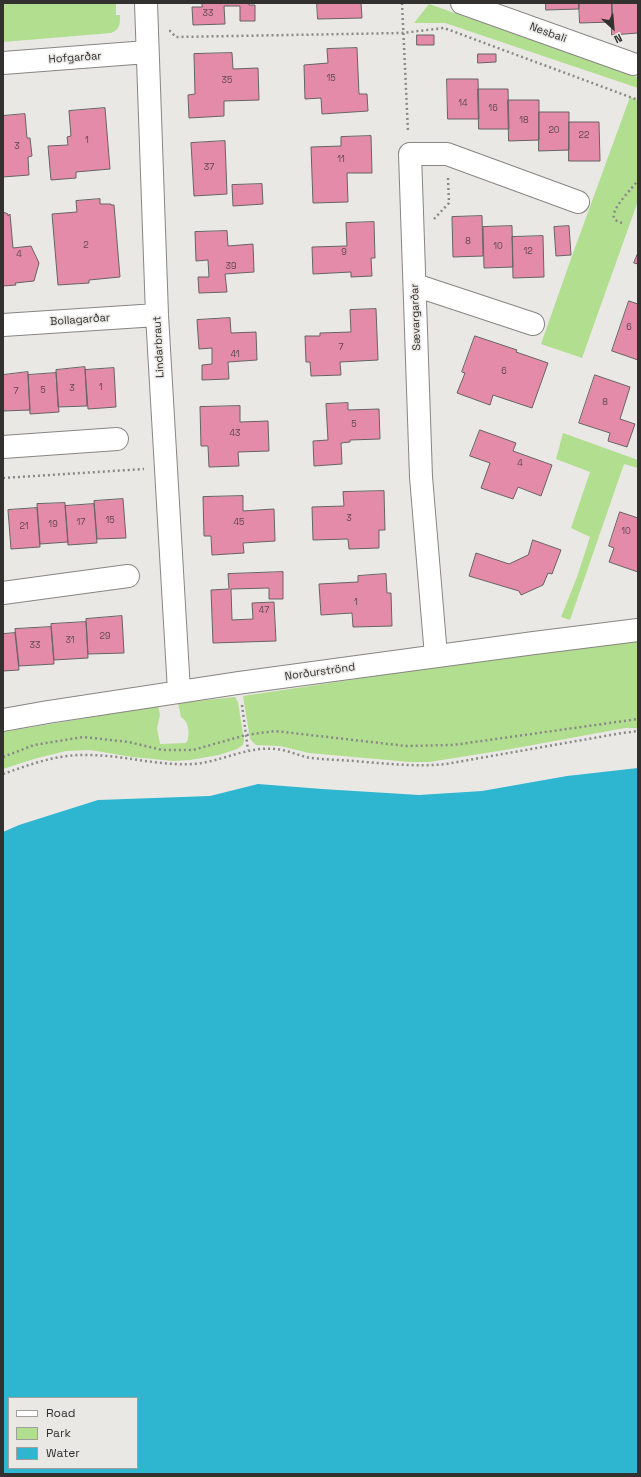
<!DOCTYPE html>
<html>
<head>
<meta charset="utf-8">
<style>
  body { margin:0 }
  #map { position:relative; width:641px; height:1477px; overflow:hidden; background:#eae8e5; font-family:"Space Grotesk",sans-serif }
  canvas { display:block }
  .frame { position:absolute; inset:0; border:4px solid #323130; pointer-events:none }
  .legend { position:absolute; left:8px; top:1397px; width:130px; height:72px; box-sizing:border-box; background:#eae8e5; border:1px solid #a09f9d; margin:0; padding:5px 7px; list-style:none; font-size:12px; color:#323130 }
  .legend li { display:flex; align-items:center; gap:8px; height:20px }
  .legend b { width:20px; border:1px solid #a09f9d }
  .north { position:absolute; left:593px; top:8px; width:40px; height:40px; -webkit-text-stroke:3px #eae8e5; paint-order:stroke; rotate:154deg; font-size:11px; font-weight:700; line-height:16px; text-align:center; color:#323130 }
  .north::after { content:''; display:block; margin:auto; width:14px; height:18px; background:#323130; clip-path:polygon(50% 0,100% 100%,50% 72%,0 100%) }
</style>
</head>
<body>
<div id="map">
<canvas width="641" height="1477"></canvas>
<div class="frame"></div>
<ul class="legend">
<li><b style="height:5px;background:#fff"></b>Road</li>
<li><b style="height:11px;background:#b2de90"></b>Park</li>
<li><b style="height:11px;background:#2eb5d0"></b>Water</li>
</ul>
<div class="north">N</div>
</div>
<script>
const ctx = document.querySelector('canvas').getContext('2d');
ctx.lineJoin = 'round';
function fillPath(path, color) { ctx.fillStyle = color; ctx.fill(path, 'evenodd'); }
function strokePath(path, color, width, dash) { ctx.strokeStyle = color; ctx.lineWidth = width; ctx.lineCap = dash ? 'butt' : 'round'; ctx.setLineDash(dash || []); ctx.stroke(path); }
function drawText(font, color, halo, rows, align = 'center') {
  ctx.font = font + ' "Space Grotesk",sans-serif'; ctx.lineWidth = 3; ctx.setLineDash([]); ctx.textBaseline = 'middle'; ctx.strokeStyle = halo; ctx.fillStyle = color; for (const [text, x, y, turn = 0] of rows) {
    ctx.save(); ctx.translate(x, y); ctx.rotate((+turn || 0) * Math.PI / 180); ctx.textAlign = isNaN(turn) ? turn : align; if (halo) ctx.strokeText(text, 0, 0); ctx.fillText(text, 0, 0); ctx.restore();
  }
}
fillPath(new Path2D(`
  M3 3H116V15H120C120 25 120 29 111 33L3 42Z
  M429 4 637 77 638 76V88L445 23H414Z
  M630 97 638 100V201L582 358 541 344 572 256Z
  M563 433 638 460V468L624 464 570 620 561 617 577 577 590 537 571 528 590 472 556 459Z
  M638 641V728H625L511 749 429 762H410L309 753 280 746 256 745 250 739 243 696 403 672Z
  M235 697 238 702 244 740 243 745 237 749 219 755 190 760 173 761 132 757 90 750 66 751 34 759 3 769V732L158 706 160 715 157 728 160 744 185 743 187 742C190 734 189 721 181 717L178 703Z`), '#b2de90');
fillPath(new Path2D(`
  M638 768V1474H3V832L19 825 98 800 210 796 258 784 322 789 419 795 482 791 567 776ZM9 1398H137V1468H9Z`), '#2eb5d0');
const building = new Path2D(`
  M202 3H249V5H255V21H240V6H224L225 24 193 25 192 7H202Z
  M317 3H361L362 18 318 19Z
  M546 3H579V9L546 10Z
  M579 3H612L613 22 580 23Z
  M612 3H638V33L612 35Z
  M417 35H434V45H417Z
  M357 48 359 94H367L368 111 322 114 321 98 305 99 304 65 328 63 327 49Z
  M232 53 233 69 258 68 259 100 224 101V116L189 118 188 95 195 94 194 54Z
  M478 54H496V62L478 63Z
  M447 79H478L479 119H448Z
  M478 89H508L509 129H479Z
  M508 100H539V140L509 141Z
  M105 108 110 169 76 172V178L51 180 48 146 68 145 67 137 71 136 69 111Z
  M539 112H569V150L539 151Z
  M25 114 27 138H30L32 156 28 157 29 175 3 177V116Z
  M569 122H599L600 161H569Z
  M371 136 372 173H347L348 202 313 203 311 147 341 146V137Z
  M225 141 227 194 194 196 191 143Z
  M262 184 263 204 233 206 232 185Z
  M100 199V204H111V205H114L120 277 89 280V283L58 285 52 214 77 212 76 201Z
  M3 212 8 214V216L10 214 13 248 31 246 39 263 34 281 15 283 16 285 3 286Z
  M482 216 483 256 453 257 452 217Z
  M374 222 375 258H371L372 276 351 277V272L313 274 312 247 347 246 346 223Z
  M512 226 513 267 484 268 483 227Z
  M569 226 571 255 556 256 554 227Z
  M227 231 228 246 253 244 254 272 225 274 227 292 199 293 198 277H209L208 260 196 261 195 232Z
  M543 236 544 277 513 278 512 237Z
  M638 253V264L634 263Z
  M629 301 638 304V360L612 351Z
  M376 309 378 360 340 362 341 375 311 376 310 362H306L305 336H320V333L351 332 350 310Z
  M230 318 231 333 256 332 257 360 228 362 229 379 202 380V365L212 364V348L199 349 197 320Z
  M475 336 517 350 516 352 548 363 532 408 493 395 490 405 457 393 465 373 462 372Z
  M85 367 87 406 58 407 56 370Z
  M114 368 116 407 88 409 85 370Z
  M28 372 30 410 3 411V375Z
  M56 373 59 412 30 414 28 375Z
  M595 375 630 387 620 419 635 424 627 447 608 441 610 433 579 423Z
  M348 403V410L379 409 380 439 350 440V442L341 443 342 464 314 466 313 441 328 440 326 404Z
  M240 406V422L268 421 269 451 238 452 239 466 209 467 208 446H201L200 407Z
  M480 430 516 443 513 451 552 465 541 496 518 487 513 499 481 488 490 463 470 456Z
  M384 491 385 530H379V548L349 549 348 539 313 540 312 507 344 506 343 492Z
  M243 496V511L274 509 275 541 243 543 244 553 212 555 211 536H204L203 497Z
  M123 499 126 538 97 539 94 501Z
  M65 503 68 542 40 544 37 504Z
  M94 504 97 543 68 545 65 506Z
  M37 508 40 547 11 549 8 510Z
  M620 512 638 518V572L609 562 614 548 609 546Z
  M533 540 561 550 552 574 548 573 543 585 521 595 519 591 469 576 476 553 509 564 528 555Z
  M283 572V599H269V588L231 589 232 620 253 619 252 603 274 602 276 641 213 643 211 590 229 589 228 574Z
  M386 574 387 593H391L392 626 353 627 352 613 321 615 319 584 358 582V576Z
  M122 616 124 653 88 654 86 619Z
  M86 622 88 658 54 660 51 624Z
  M51 627 54 664 19 666 15 629Z
  M15 633 19 670 3 671V634Z`);
fillPath(building, '#e58baa');
strokePath(building, '#666364', 1);
const minor = new Path2D(`
  M146 3 157 315 179 691
  M462 3 633 64
  M3 63 147 52
  M415 285 533 324
  M3 325 157 315
  M3 447 117 439
  M3 593 128 576
  M436 656 421 477 410 154H447L578 202
  M3 720 48 712 238 683 534 643 638 630`);
strokePath(minor, '#888583', 24);
strokePath(new Path2D(`
  M402 3 408 132
  M169 31H170L176 37 402 33 444 28 638 100
  M434 219 449 203 448 178
  M622 223C619 222 616 221 614 218 611 208 633 188 638 180
  M3 478 144 469
  M242 705 248 750
  M3 757 34 745 83 737 129 742 162 750H193L246 735 275 731 406 746 453 745 638 719
  M3 774C31 764 58 754 88 755 123 755 157 766 193 764 221 762 247 746 276 749 288 750 299 756 311 758 329 760 347 760 365 762 392 764 419 767 446 764L622 733 638 731`), '#8a8987', 2.5, [2, 3]);
strokePath(minor, '#fff', 22);
drawText('9px', '#5f484e', null, [
  ["33",208,14],
  ["15",331,79],
  ["35",227,81],
  ["14",463,104],
  ["16",493,109],
  ["18",524,121],
  ["20",554,131],
  ["22",584,136],
  ["1",87,141],
  ["3",17,147],
  ["11",341,160],
  ["37",209,168],
  ["8",468,242],
  ["2",86,246],
  ["10",498,247],
  ["12",528,252],
  ["9",344,253],
  ["4",19,255],
  ["39",231,267],
  ["6",629,328],
  ["7",341,348],
  ["41",235,355],
  ["6",504,372],
  ["1",101,388],
  ["3",72,389],
  ["5",43,391],
  ["7",16,392],
  ["8",605,403],
  ["5",354,425],
  ["43",235,434],
  ["4",520,464],
  ["3",349,519],
  ["15",110,521],
  ["17",81,523],
  ["45",239,523],
  ["19",53,525],
  ["21",24,527],
  ["10",626,532],
  ["1",356,603],
  ["47",264,611],
  ["29",105,637],
  ["31",70,641],
  ["33",35,646]
]);
drawText('11px', '#323130', '#eae8e5', [
  ["Nesbali",548,33,20],
  ["Hofgarðar",75,58,-4],
  ["Sævargarðar",416,317,-92],
  ["Bollagarðar",80,320,-4],
  ["Lindarbraut",159,347,-93],
  ["Norðurströnd",320,672,-8]
]);
</script>
</body>
</html>
